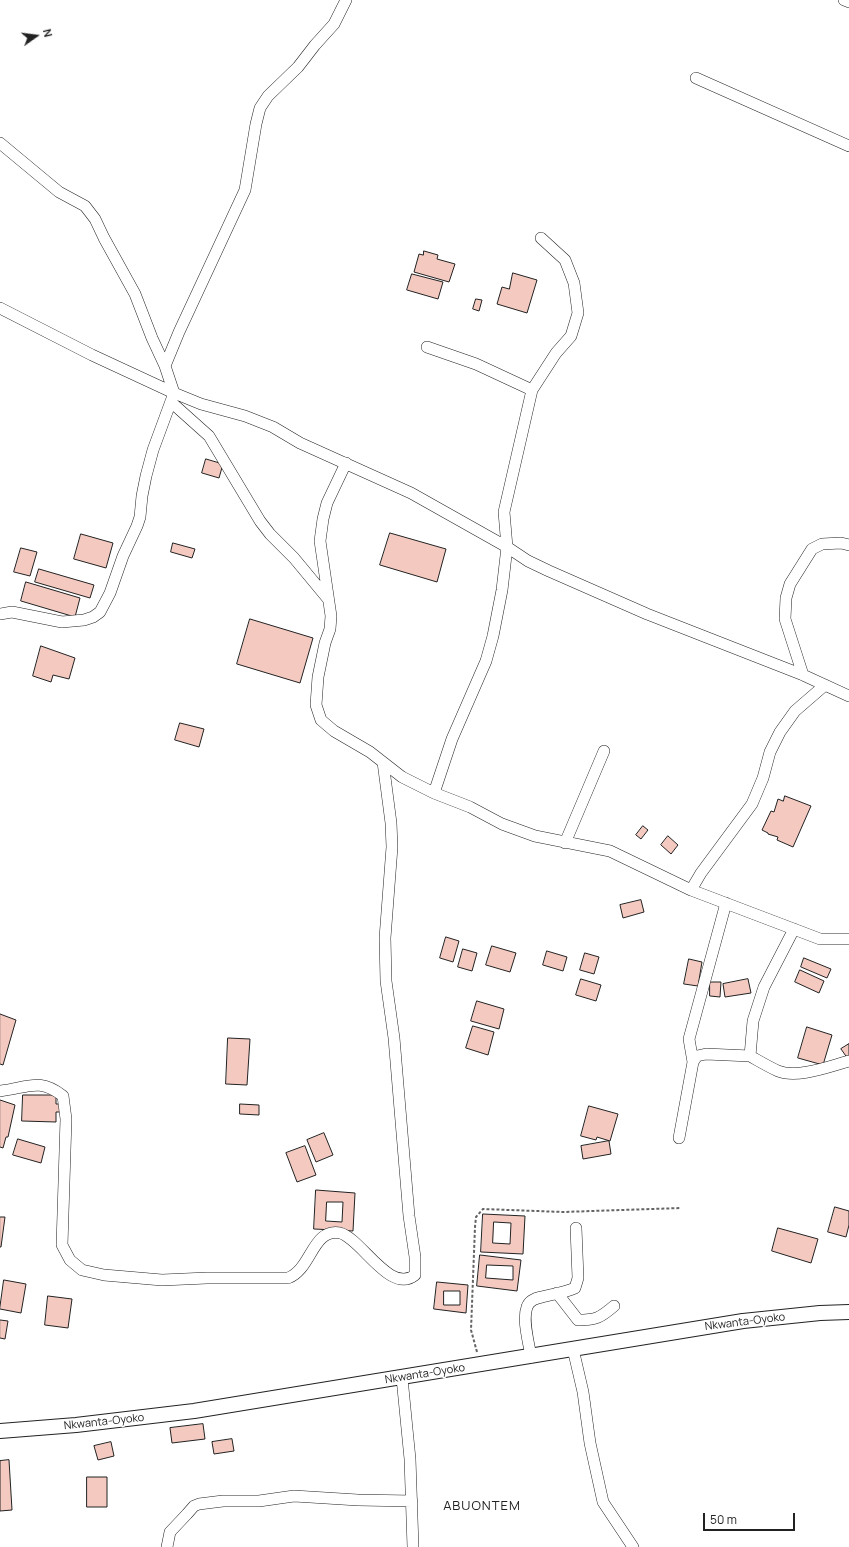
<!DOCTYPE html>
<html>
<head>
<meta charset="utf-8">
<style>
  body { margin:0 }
  #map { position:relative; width:849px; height:1547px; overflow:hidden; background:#fff; font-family:Manrope,sans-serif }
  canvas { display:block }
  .north { position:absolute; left:16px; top:16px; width:40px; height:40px; -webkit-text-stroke:3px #fff; paint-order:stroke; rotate:76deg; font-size:11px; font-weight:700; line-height:16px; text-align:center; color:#222 }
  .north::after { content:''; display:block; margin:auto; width:14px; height:18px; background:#222; clip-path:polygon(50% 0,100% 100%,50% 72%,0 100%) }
  .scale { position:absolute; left:703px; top:1513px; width:92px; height:18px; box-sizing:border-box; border:2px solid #222; border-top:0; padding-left:5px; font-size:12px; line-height:14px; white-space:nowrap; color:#222; -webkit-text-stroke:3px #fff; paint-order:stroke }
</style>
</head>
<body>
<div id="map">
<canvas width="849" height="1547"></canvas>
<div class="north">N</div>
<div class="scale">50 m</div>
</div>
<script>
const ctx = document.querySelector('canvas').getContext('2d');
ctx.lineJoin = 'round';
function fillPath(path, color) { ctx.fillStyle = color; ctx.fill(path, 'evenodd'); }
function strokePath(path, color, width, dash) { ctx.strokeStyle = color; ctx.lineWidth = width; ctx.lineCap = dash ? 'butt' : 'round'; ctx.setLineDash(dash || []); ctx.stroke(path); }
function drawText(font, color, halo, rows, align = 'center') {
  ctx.font = font + ' Manrope,sans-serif'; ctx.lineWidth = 3; ctx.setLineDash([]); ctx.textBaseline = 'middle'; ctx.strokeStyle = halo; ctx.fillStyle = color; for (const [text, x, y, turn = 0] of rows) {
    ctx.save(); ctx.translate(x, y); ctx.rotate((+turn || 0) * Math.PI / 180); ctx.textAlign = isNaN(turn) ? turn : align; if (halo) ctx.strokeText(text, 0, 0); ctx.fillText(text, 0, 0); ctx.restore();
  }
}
const building = new Path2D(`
  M424 251 438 255 437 259 455 264 449 282 414 272 419 254 423 255Z
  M513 273 537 280 527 313 497 304 502 287 509 289Z
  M412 274 443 282 438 299 407 290Z
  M476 299 482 300 479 311 473 309Z
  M206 459 223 464 219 478 202 473Z
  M390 533 446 549 437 582 380 565Z
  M81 534 113 543 106 568 74 559Z
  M173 543 195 549 192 558 171 552Z
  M21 548 37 552 30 576 14 572Z
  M39 569 94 585 90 598 35 582Z
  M26 582 80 598 75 617 21 601Z
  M250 619 313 638 300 683 237 664Z
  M41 646 75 658 69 679 53 675 51 682 33 676Z
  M180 723 204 729 199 747 175 740Z
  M785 796 811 806 793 847 777 840 778 837 768 834V833L762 830 771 811 774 812 778 799 783 801Z
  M643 826 648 830 641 839 636 835Z
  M668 836 678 845 671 854 661 845Z
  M641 900 644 912 623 918 620 905Z
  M446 937 459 941 453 962 440 958Z
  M492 946 516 953 510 972 486 965Z
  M463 949 477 953 472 971 458 967Z
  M547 951 567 957 563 971 543 965Z
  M585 953 599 957 594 974 580 970Z
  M804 958 831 969 827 978 801 967Z
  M689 959 702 962 698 986 684 984Z
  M800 970 824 981 819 993 795 982Z
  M581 979 601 985 596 1001 576 995Z
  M748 979 751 993 725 997 723 984Z
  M710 982H721L720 997 710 996Z
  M477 1001 504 1009 499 1029 471 1021Z
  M0 1014 16 1020 3 1065 0 1064Z
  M473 1026 494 1032 488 1055 466 1048Z
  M807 1027 832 1035 823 1065 798 1058Z
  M228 1038 250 1039 247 1085 226 1084Z
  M849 1044V1058L848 1059 841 1049Z
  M23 1095H56V1104H60V1112H56V1122L22 1121Z
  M0 1100 15 1105 8 1137H6L3 1148 0 1147Z
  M240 1104 259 1105V1115L240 1114Z
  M589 1106 618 1114 610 1141 597 1137 596 1140 581 1136Z
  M324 1133 333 1155 316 1162 307 1140Z
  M18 1139 45 1147 41 1163 13 1155Z
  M609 1141 611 1154 583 1159 581 1146Z
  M305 1146 316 1175 297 1182 286 1153Z
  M316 1190 355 1193 353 1231 314 1229ZM327 1202H343L342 1222 326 1221Z
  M835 1207 849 1211V1225L846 1237 828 1232Z
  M483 1214 525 1216 523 1254 481 1252ZM494 1222 511 1223 510 1244 493 1243Z
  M0 1217H5L1 1247H0Z
  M778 1228 818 1239 811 1263 772 1251Z
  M480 1255 521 1260 517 1291 477 1286ZM487 1265 513 1266V1280L486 1278Z
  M4 1280 26 1284 21 1313 0 1309Z
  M437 1282 468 1285 466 1313 434 1309ZM444 1291H460V1305H444Z
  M48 1296 72 1299 68 1328 45 1325Z
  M0 1320 8 1321 5 1339 0 1338Z
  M203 1424 205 1439 172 1443 170 1428Z
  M232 1439 234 1451 214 1454 212 1442Z
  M111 1442 114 1456 98 1460 94 1446Z
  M9 1460 12 1510 0 1511V1461Z
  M87 1477H107V1507H87Z`);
fillPath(building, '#f3c9c0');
strokePath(building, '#222', 1);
const minor = new Path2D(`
  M844 0 849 2
  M696 78 849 146
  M0 143 59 192 85 206 95 219 104 238 135 294 152 338 165 366 174 393 153 450 146 476 142 496 140 517 137 526 123 556 110 593 100 612 93 617 84 620 62 622 12 612 0 614
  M541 238 565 260 574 283 578 313 571 336 556 353 532 390 504 512 507 547 502 590 493 636 486 661 452 739 434 793 470 807 502 824 535 836 610 851 691 890 820 939H849
  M0 308 92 355 174 393 201 404 245 416 273 427 300 443 411 493 507 547 528 561 549 571 647 614 803 675 849 696
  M427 347 476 364 532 390
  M165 366 179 332 245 190 256 124 260 108 268 96 298 67 315 45 334 24 346 0
  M171 402 209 436 260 521 270 534 294 558 328 599
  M346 463 327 503 323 519 320 541 331 616 330 629 325 643 318 677 316 705 321 720 334 731 370 752 402 777 434 793
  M803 675 785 619 786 598 790 584 812 549 822 544 841 543 849 545
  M565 843 604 751
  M691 890 701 873 752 804 763 778 770 752 780 732 795 711 825 685
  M794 929 764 987 753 1021 750 1056C759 1061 769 1067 778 1071 797 1079 830 1066 849 1061
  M693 1062 689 1039 726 903
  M0 1091C27 1088 39 1077 63 1096L66 1119 62 1245 70 1260 82 1270 104 1275 162 1280 207 1278H288C312 1269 312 1228 340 1233 361 1238 390 1295 415 1275V1257L409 1216 394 1038 386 981 385 938 392 847 391 823 383 762
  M679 1138 693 1062 697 1056 706 1054 750 1056
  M557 1293 578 1320C596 1320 600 1318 614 1306
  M573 1349 583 1392 590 1443 603 1502 633 1547
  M531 1357C529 1343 522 1320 527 1307 529 1301 536 1298 542 1297 553 1294 564 1293 575 1288L578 1278 576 1228
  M402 1378 410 1459 413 1547
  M167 1547 170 1532 187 1514 194 1506 199 1504 223 1501H259L294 1496 358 1500 412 1501`);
const tertiary = new Path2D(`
  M0 1431 76 1425 194 1411 743 1321 820 1313 849 1312`);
strokePath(minor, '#222', 12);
strokePath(tertiary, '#222', 16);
strokePath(new Path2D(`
  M477 1352 471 1330 475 1227 476 1217 483 1209 563 1212 681 1208`), '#646464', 2, [3, 2]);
strokePath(minor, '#fff', 11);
strokePath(tertiary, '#fff', 14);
drawText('11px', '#222', '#fff', [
  ["Nkwanta-Oyoko",745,1322,-7],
  ["Nkwanta-Oyoko",425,1374,-9],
  ["Nkwanta-Oyoko",104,1422,-6]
]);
ctx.letterSpacing = '1px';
drawText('13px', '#222', '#fff', [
  ["ABUONTEM",482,1506]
]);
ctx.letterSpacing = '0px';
</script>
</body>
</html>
